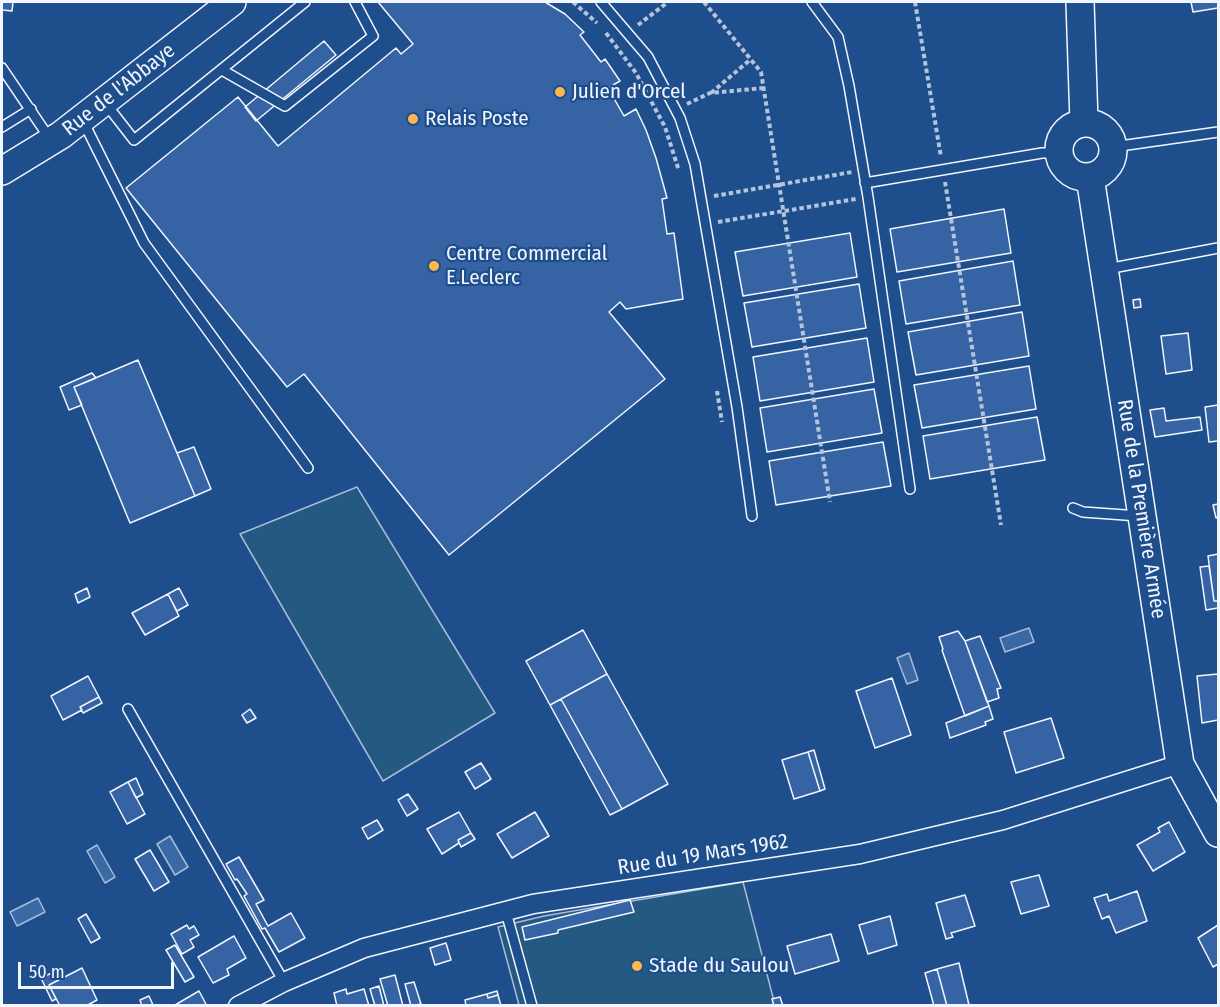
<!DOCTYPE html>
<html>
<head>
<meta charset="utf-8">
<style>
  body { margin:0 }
  #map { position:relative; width:1220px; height:1007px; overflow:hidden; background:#1f4e8c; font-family:"Fira Sans Condensed",sans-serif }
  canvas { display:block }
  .frame { position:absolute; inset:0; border:3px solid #f2f6ff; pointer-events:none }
  .scale { position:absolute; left:18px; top:962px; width:156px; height:27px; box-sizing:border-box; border:3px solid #f2f6ff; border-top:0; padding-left:8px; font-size:18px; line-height:21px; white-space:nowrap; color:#f2f6ff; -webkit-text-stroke:4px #1f4e8c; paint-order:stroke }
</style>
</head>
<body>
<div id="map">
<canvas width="1220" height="1007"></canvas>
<div class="frame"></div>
<div class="scale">50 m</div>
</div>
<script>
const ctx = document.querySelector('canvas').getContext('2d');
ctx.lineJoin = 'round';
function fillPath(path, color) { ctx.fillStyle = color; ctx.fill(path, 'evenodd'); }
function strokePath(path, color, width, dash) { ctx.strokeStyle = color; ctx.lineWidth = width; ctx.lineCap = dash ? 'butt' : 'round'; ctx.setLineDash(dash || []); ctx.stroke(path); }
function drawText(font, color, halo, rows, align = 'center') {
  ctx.font = font + ' "Fira Sans Condensed",sans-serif'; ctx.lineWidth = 4.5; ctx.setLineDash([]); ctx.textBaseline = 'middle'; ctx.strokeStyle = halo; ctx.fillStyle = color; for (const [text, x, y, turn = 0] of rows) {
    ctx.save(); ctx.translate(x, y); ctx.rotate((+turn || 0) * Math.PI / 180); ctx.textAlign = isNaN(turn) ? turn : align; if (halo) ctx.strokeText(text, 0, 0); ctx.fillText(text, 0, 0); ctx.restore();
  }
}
const green = new Path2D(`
  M357 487 495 713 383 781 240 534Z
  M743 882 775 1005H519L498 927 544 916Z`);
fillPath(green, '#245a82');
strokePath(green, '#a8bbd7', 1.5);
const water = new Path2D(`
  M1029 628 1034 642 1005 652 1000 638Z
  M909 653 918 680 907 684 897 658Z
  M170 836 188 867 175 875 157 844Z
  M97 845 115 877 105 883 87 851Z
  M38 898 45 912 17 926 10 912Z`);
fillPath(water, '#3b69a3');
strokePath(water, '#a8bbd7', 1.5);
const building = new Path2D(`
  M4 2H13L12 11 2 10V3Z
  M378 2H545L565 14 584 32 580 35 601 62 605 59 620 81 608 88 624 116 636 109 646 130 656 158 667 198 662 199 667 234 674 233 683 299 626 309 620 302 609 312 665 379 449 555 304 374 287 387 126 188 238 97 278 146 396 48 401 54 413 44Z
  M1191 2H1218V8L1193 12Z
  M324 41 336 55 256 121 245 107Z
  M1004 209 1011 253 897 272 890 229Z
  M850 233 857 277 743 296 735 252Z
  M1013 261 1020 305 906 324 899 281Z
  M859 284 866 328 752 347 744 303Z
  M1140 299 1141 307 1134 308 1133 300Z
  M1022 312 1029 356 916 375 908 332Z
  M1188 333 1192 370 1166 374 1161 336Z
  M867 338 874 382 760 401 753 357Z
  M138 360 195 496 130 523 74 387Z
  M1029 366 1036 409 922 428 914 385Z
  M92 373 96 378 74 387 82 405 69 410 60 387Z
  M874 389 882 433 767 452 760 408Z
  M1218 405V441L1209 442 1205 407Z
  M1164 408 1166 421 1200 417 1202 430 1155 437 1150 410Z
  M1037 417 1045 460 930 479 923 436Z
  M883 442 891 486 776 505 769 461Z
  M194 447 211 489 195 496 177 453Z
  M1218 504V517L1216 518 1213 505Z
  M1218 554V601H1214L1208 556Z
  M1209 566 1214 601H1218V608L1206 610 1200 567Z
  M87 588 90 597 78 603 75 594Z
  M179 588 188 605 177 611 168 594Z
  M168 594 179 616 145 635 132 613Z
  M583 630 607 674 550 705 526 661Z
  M958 631 965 641 989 706 965 716 942 650 943 649 939 637Z
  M980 636 1001 688 997 689 999 698 987 702 965 641Z
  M607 674 668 784 622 809 561 699Z
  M1218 674V720L1202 723 1197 676Z
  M88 676 99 697 80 707 82 710 63 720 51 696Z
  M892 678 911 735 875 748 856 691Z
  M99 697 102 703 83 713 80 707Z
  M561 699 622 809 610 815 550 705Z
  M989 706 993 719 985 722 986 725 950 738 946 723Z
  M250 709 256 718 247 723 242 715Z
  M1051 718 1064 758 1016 773 1004 732Z
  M814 750 825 789 820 791 808 752Z
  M808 752 820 791 794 799 782 760Z
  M481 763 491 779 475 789 465 772Z
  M136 778 143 794 136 798 128 782Z
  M128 782 145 814 127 824 110 792Z
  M408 794 418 809 407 816 398 800Z
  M459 812 471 833 458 840 459 843 442 854 427 829Z
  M535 812 549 836 512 858 497 834Z
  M377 820 383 830 368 839 362 828Z
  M1169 822 1185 852 1153 871 1137 845 1160 832 1158 828Z
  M471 833 475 839 461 847 458 840Z
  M150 850 169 882 154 891 135 859Z
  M239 857 264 900 256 904 268 926 291 913 305 938 279 952 265 928 262 929 244 896 247 894 237 879 235 880 226 864Z
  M1039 875 1049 906 1021 914 1011 882Z
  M1137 891 1147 921 1116 933 1109 916 1102 919 1094 898 1107 894 1109 901Z
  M965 895 975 926 951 933 953 937 946 939 936 903Z
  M630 900 634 912 558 930V933L525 940 522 927Z
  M86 914 100 938 91 943 78 919Z
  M890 916 897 945 868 954 859 925Z
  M187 925 189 929 194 926 199 935 190 940 194 947 182 954 171 934Z
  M1218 925V964L1213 967 1198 938Z
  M831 934 839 961 795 974 787 946Z
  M234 936 246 958 227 969 229 975 213 983 198 957Z
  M446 943 451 960 435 965 430 948Z
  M175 945 194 977 185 982 166 950Z
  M959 963 969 1005 947 1006 937 969Z
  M82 968 97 1000 86 1006H60L49 985Z
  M60 969 64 977 49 985 56 999 52 1001 41 978Z
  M937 969 947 1006H934L925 973Z
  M395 975 403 1006H388L380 979Z
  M414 982 421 1004 411 1006 405 984Z
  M379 986 384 1006H375L370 989Z
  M346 989 347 994 364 989 369 1006H337L334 993Z
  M199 991 207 1006 175 1005Z
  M497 991 498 995 488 998 487 994Z
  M487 994 488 998 498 995 501 1006H466L465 1000Z
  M149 996 153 1005 142 1006 140 1000Z
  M780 997 783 1006H774L772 999Z`);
fillPath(building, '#3563a3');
strokePath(building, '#f2f6ff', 1.5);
const lane = new Path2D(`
  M601 2 648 57 680 118 695 164 737 407 752 516
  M812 2 838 37 849 86 868 197 910 489
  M2 68 50 139
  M222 70 285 106 373 36 355 2
  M106 104 134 140 305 2
  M83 121 144 243 308 468
  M2 127 31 109
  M1113 147 1218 132
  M865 183 1042 153H1059
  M1107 269 1218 248
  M1073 508 1083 512 1139 516
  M128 709 284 982
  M506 912 532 1006`);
const street = new Path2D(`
  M238 1006 284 982 364 948 533 904 860 854 1003 820 1180 764`);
const secondary = new Path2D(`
  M1080 2 1084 122
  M1059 150a27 27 0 1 1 54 0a27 27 0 1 1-54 0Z
  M2 171 61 135 232 2
  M1090 177 1180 764 1218 833`);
strokePath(lane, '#f2f6ff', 12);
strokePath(street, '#f2f6ff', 21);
strokePath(secondary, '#f2f6ff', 30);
strokePath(new Path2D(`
  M573 2 597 23
  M704 2 761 72 830 502
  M915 2 941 157
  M638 25 668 2
  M606 33 636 73 665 127 679 171
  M711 93 751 59
  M687 104 710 93 764 88
  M945 182 1001 525
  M714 196 852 172
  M718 222 856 199
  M717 391 722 422`), '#b3c4dc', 4, [4.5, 3]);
strokePath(lane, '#1f4e8c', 9);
strokePath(street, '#1f4e8c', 18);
strokePath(secondary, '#1f4e8c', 27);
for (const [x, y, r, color] of [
  [560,92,6,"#ffb74d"],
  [413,119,6,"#ffb74d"],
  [434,266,6,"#ffb74d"],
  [637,966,6,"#ffb74d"]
]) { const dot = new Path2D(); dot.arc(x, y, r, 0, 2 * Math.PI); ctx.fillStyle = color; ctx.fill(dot); strokePath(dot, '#1f4e8c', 2); }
drawText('21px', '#f2f6ff', '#1f4e8c', [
  ["Rue de l'Abbaye",119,90,-38],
  ["Rue de la Première Armée",1141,509,81],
  ["Rue du 19 Mars 1962",703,855,-9]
]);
drawText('21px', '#f2f6ff', '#1f4e8c', [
  ["Julien d'Orcel",572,92],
  ["Relais Poste",425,119],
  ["Centre Commercial",446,254],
  ["E.Leclerc",446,278],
  ["Stade du Saulou",649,966]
], 'left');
</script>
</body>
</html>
